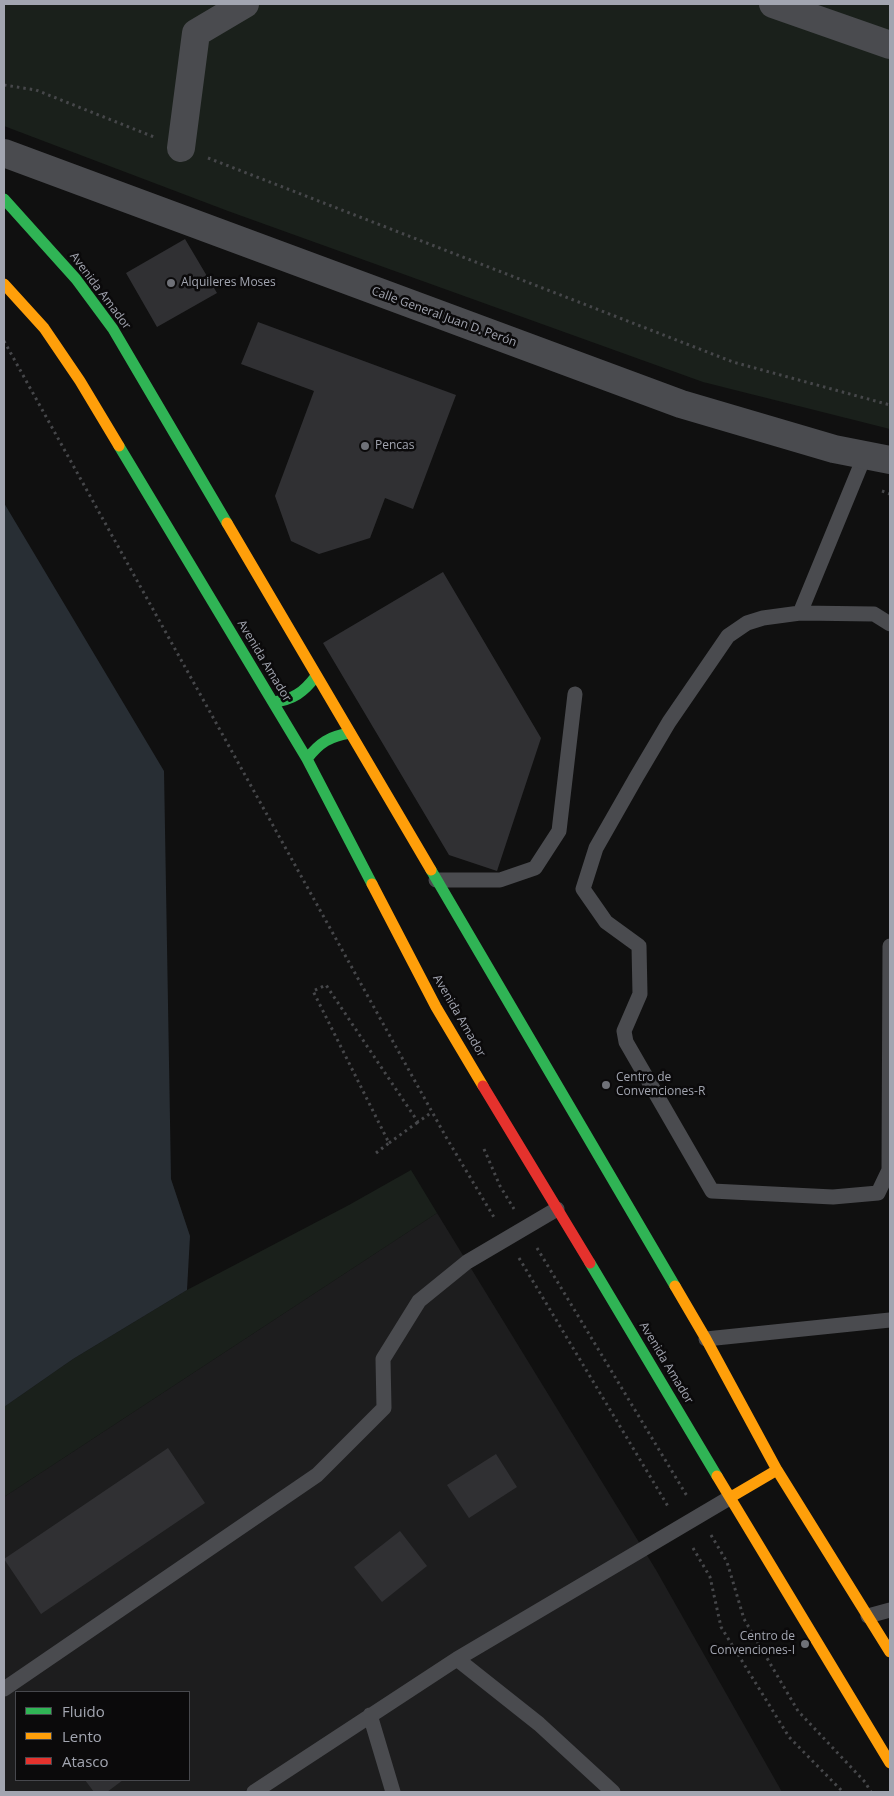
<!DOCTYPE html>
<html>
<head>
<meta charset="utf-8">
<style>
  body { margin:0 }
  #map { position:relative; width:894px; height:1796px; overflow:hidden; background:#101010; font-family:"Open Sans",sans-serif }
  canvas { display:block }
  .frame { position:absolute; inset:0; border:5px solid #a2a5b0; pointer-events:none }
  .legend { position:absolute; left:15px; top:1691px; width:175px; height:90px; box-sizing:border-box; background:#0b0a0b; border:1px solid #47484d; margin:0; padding:6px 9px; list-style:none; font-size:15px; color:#a2a5b0 }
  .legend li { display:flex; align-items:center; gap:10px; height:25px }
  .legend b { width:25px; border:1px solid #47484d }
</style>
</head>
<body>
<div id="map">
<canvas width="894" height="1796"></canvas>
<div class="frame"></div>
<ul class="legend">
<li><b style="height:6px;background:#30b455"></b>Fluido</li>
<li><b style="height:6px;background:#ff9f0a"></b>Lento</li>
<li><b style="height:6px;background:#e5322d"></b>Atasco</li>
</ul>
</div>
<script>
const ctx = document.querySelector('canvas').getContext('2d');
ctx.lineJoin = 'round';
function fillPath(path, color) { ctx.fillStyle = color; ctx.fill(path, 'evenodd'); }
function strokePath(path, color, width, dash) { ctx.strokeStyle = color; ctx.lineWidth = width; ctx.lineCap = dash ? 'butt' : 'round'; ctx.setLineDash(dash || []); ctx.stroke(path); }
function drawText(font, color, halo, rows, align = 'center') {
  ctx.font = font + ' "Open Sans",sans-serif'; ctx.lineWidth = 5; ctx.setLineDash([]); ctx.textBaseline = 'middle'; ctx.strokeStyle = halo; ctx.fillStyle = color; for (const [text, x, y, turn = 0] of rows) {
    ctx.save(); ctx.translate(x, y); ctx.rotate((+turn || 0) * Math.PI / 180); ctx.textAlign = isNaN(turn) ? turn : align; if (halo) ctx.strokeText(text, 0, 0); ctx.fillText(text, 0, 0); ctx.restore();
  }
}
fillPath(new Path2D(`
  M437 1213 656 1570 782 1792H4V1497ZM16 1692H189V1780H16Z`), '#1d1d1e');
fillPath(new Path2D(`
  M4 4H890V429L703 382 228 211 4 126Z
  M411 1170 437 1213 4 1497V1407L73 1359 187 1290 349 1205Z`), '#1a201b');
fillPath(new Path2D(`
  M4 503 164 771 171 1179 190 1236 187 1290 73 1359 4 1407Z`), '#282e34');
fillPath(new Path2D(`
  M185 239 217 293 157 327 126 273Z
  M258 322 456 395 413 509 385 498 370 538 319 554 291 541 275 496 314 391 241 364Z
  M443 572 541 738 497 871 449 855 323 643Z
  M168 1448 205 1503 41 1614 4 1559Z
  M496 1454 517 1487 469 1518 447 1485Z
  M400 1531 427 1566 382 1602 354 1567Z
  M85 1780H123L107 1792H94Z`), '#303033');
strokePath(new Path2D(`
  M4 85 36 90 154 137
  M208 158 733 362 890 405
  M4 341 446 1137 495 1219
  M882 491 890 494
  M389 1143 418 1122
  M484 1149 500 1186 514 1209
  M376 1153 389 1143 313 991 326 985 418 1122 432 1112
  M537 1248 687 1496
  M519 1258 669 1508
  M711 1535 727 1562 744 1619 798 1711 865 1782 871 1792
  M693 1548 710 1577 721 1627 789 1737 843 1792`), '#46474a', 3, [2.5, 4]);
strokePath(new Path2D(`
  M800 613 865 455
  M890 624 874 614 800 613 763 618 747 623 728 636 669 722 637 776 596 848 583 889 606 922 639 946 640 994 624 1031 626 1042 712 1191 833 1197 878 1193 889 1170 890 946
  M436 880H500L535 868 559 831 575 694
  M706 1339 890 1320
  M868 1616 890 1610
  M457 1659 539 1724 613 1792
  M4 1689 317 1475 384 1408 383 1359 419 1301 467 1262 557 1209
  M370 1715 393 1792
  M254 1792 457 1659 731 1497`), '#4a4b4f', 15);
strokePath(new Path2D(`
  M773 4 890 45
  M181 148 196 33 245 4
  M4 153 681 404 834 449 890 460`), '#4a4b4f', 28);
strokePath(new Path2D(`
  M4 199 76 279 113 329 227 523
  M119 446 307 759 372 884
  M273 702C293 700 304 692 316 676
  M307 759C319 743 330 736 350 733
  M431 870 675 1286
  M590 1263 717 1476`), '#30b455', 11);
strokePath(new Path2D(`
  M4 284 44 328 80 381 119 446
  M227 523 431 870
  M372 884 436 1007 483 1086
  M675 1286 706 1339 777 1470 890 1652
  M717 1476 890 1763
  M731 1497 777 1470`), '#ff9f0a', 11);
strokePath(new Path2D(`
  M483 1086 590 1263`), '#e5322d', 11);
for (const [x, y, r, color] of [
  [171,283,5,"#6f7178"],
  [365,446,5,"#6f7178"],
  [606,1085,5,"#6f7178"],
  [805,1644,5,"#6f7178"]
]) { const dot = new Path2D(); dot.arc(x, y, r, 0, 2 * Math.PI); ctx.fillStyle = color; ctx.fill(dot); strokePath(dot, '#0b0a0b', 2); }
drawText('12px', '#a2a5b0', '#0b0a0b', [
  ["Alquileres Moses",181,283],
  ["Pencas",375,446],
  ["Centro de",616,1078],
  ["Convenciones-R",616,1092],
  ["Centro de",795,1637,"right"],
  ["Convenciones-I",795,1651,"right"]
], 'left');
drawText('12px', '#a2a5b0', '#0b0a0b', [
  ["Avenida Amador",100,291,53],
  ["Calle General Juan D. Perón",444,317,20],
  ["Avenida Amador",264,661,59],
  ["Avenida Amador",459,1016,60],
  ["Avenida Amador",666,1363,59]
]);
</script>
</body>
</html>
